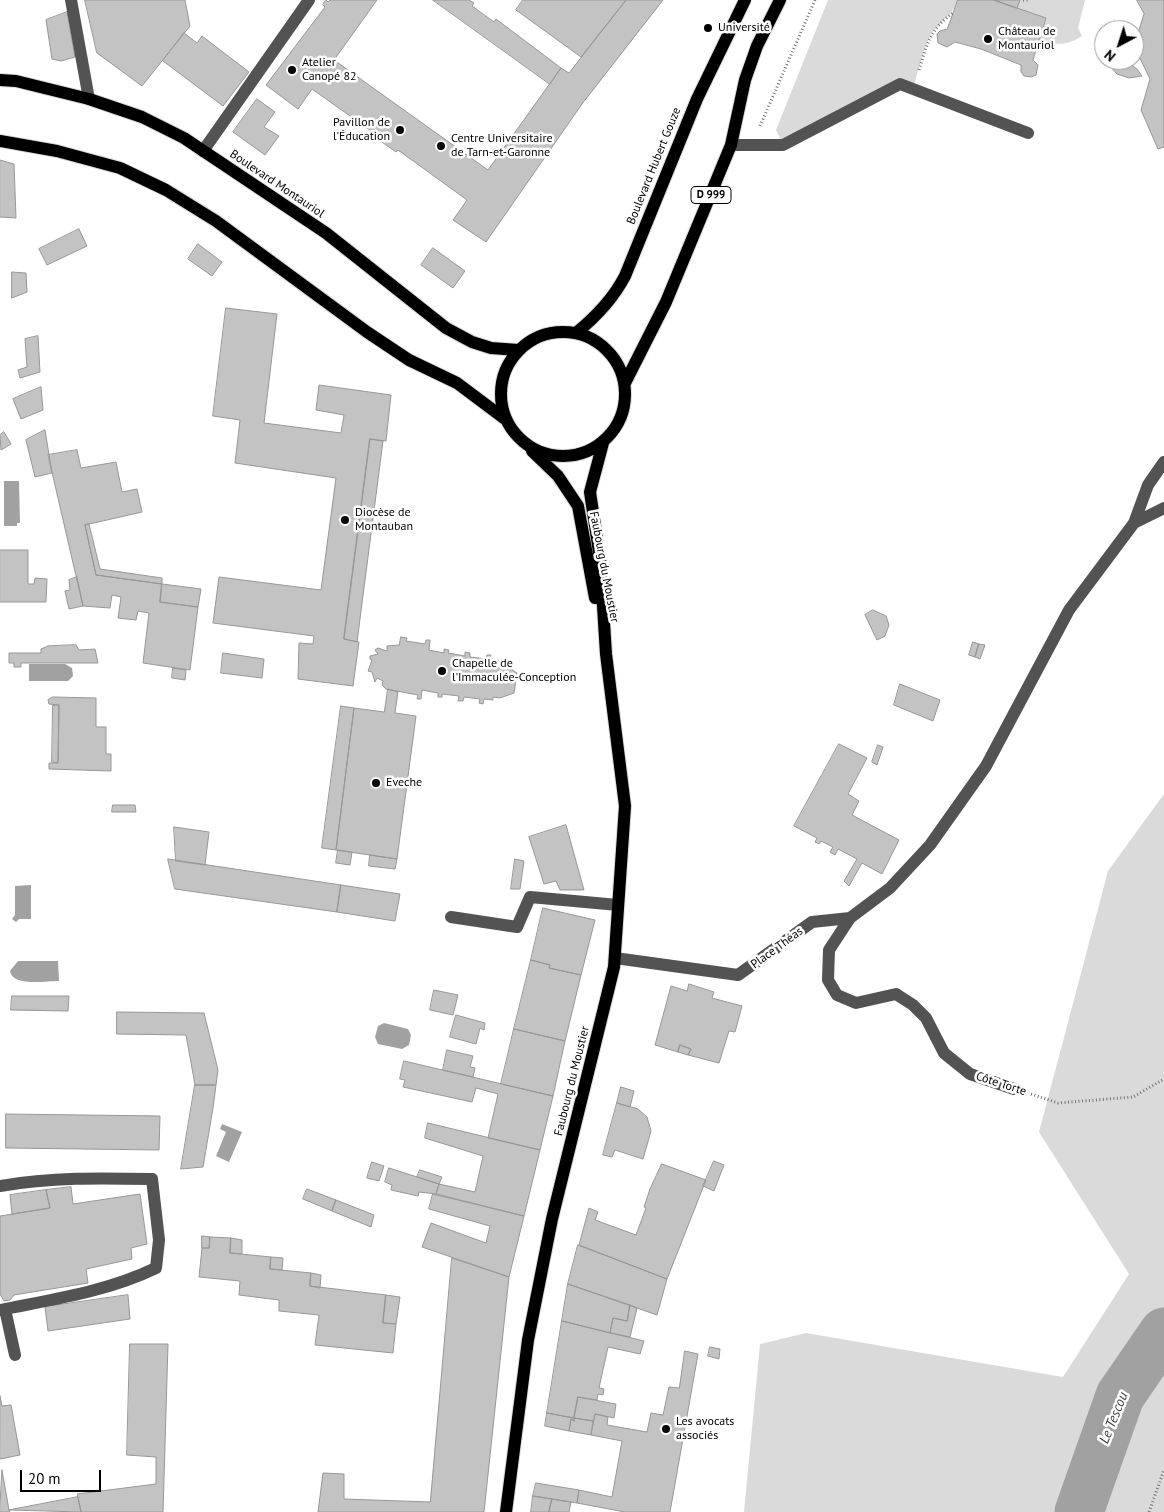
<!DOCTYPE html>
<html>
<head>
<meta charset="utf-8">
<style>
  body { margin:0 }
  #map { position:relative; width:1164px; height:1512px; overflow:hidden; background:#fff; font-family:"PT Sans",sans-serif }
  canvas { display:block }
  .north { position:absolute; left:1094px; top:20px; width:50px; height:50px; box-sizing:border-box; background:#fff; border:1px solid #999; border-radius:50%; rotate:220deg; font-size:14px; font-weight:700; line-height:20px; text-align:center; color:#000 }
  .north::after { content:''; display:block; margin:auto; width:18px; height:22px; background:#000; clip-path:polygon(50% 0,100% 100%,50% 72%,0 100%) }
  .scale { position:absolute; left:20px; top:1470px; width:81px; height:22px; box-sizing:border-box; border:2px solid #000; border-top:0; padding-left:6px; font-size:15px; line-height:18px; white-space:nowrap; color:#000; -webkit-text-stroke:4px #fff; paint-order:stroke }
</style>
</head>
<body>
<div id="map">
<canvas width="1164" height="1512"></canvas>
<div class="north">N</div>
<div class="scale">20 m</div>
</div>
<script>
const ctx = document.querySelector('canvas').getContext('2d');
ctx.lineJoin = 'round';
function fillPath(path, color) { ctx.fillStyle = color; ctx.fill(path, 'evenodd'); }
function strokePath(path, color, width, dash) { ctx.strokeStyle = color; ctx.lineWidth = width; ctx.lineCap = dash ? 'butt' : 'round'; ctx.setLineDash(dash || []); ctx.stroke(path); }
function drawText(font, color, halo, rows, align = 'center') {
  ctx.font = font + ' "PT Sans",sans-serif'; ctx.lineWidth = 5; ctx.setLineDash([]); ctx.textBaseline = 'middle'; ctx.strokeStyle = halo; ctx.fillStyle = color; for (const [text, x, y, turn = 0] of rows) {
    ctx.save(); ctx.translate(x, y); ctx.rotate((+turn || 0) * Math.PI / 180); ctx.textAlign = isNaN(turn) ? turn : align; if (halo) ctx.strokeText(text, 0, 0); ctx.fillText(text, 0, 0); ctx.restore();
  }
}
fillPath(new Path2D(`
  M828 0H958C952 17 939 21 930 36 922 52 918 72 913 89L900 84 783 145 776 130Z
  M1020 0H1085L1078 28 1082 36C1067 46 1056 45 1039 41L1046 18 1017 8Z
  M1164 794V1512H744L760 1344 806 1333 1063 1377 1129 1274 1039 1132 1108 871Z`), '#dadada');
fillPath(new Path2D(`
  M4 481H19L20 523H17V526H4Z
  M29 664H65L72 668 73 676 68 681H29Z
  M31 885V919H19L16 922 12 919 15 915V886Z
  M18 961H58L59 981C45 981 13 987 10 971Z
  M384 1023 408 1029 411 1035 409 1045 402 1049 378 1044 375 1037 378 1026Z
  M222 1124 242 1132 229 1162 216 1156 226 1132 220 1129Z`), '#a1a1a1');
strokePath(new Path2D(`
  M1079 1512 1120 1396 1164 1332`), '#a1a1a1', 49);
const building = new Path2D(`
  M85 0H185L190 26 142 86 97 53Z
  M326 0 328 2 330 0H377L334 60 488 170 561 68 569 73 626 0H663L582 104 486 242 453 220 467 200 398 150 396 152 379 140 381 138 312 89 298 109 266 85 325 7 323 5Z
  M433 0H469L474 3 472 6 494 22 496 19 561 68 550 84Z
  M523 0H626L581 57 516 10Z
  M958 0H994L1046 18 1033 60 1038 65 1036 75 1031 77 1024 76 1021 72V65L981 49 955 42 947 47 938 43 937 34 940 31 947 29Z
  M994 0H1020L1017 8Z
  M1137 0H1164V147L1158 149 1141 110 1150 79 1134 46 1144 14Z
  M67 12 75 57 61 61 52 59 46 20Z
  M184 33 197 43 202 36 249 72 223 106 163 61Z
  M1118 63 1130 64 1137 69 1142 76 1129 78 1117 74 1110 66Z
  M257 99 275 112 264 127 279 136 265 155 233 132Z
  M0 160 14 164 16 218 0 217Z
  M79 229 87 246 47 265 39 249Z
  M198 244 222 262 212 276 188 259Z
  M433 248 465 271 453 288 421 265Z
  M12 272 26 273 27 292 12 298Z
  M226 308 277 314 264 423 341 433 344 415 316 410 319 385 391 395 386 441 370 439 354 562 344 639 359 642 353 686 298 679 299 643 313 644 314 636 213 623 219 577 321 590 336 478 235 463 240 420 213 416Z
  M38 336 40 372 20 378 18 370 27 367 25 339Z
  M41 387 43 410 21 419 13 399Z
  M45 430 52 473 35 477 26 440Z
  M4 432 11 444 1 450 0 435Z
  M370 439 383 441 357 642 344 639Z
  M77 450 81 468 116 462 122 492 137 489 142 512 85 525 96 575 162 584 160 602 198 607 190 670 143 663 149 613 138 611 136 620 118 618 121 597 112 595 110 608 83 606 48 455Z
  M89 524 100 569 162 578V584L96 575 85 525Z
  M0 550H28V584H34L35 578 47 579 46 602H0Z
  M77 577 83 606 69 609 65 591 70 590 69 580Z
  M162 584 201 589 198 607 160 602Z
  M873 610 886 616 889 625 885 636 877 640 865 615Z
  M401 637 407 638 406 641 425 644 426 640H430L429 650 444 653V649L449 650 448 653 465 656V652L470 653V657L486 659 487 655H491L490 660 500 661 499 664 505 665 517 673 514 693 500 698 493 697V700L484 699 483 704 479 703 480 699 464 697 463 701H458L459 696 442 694V697H438V693L422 690 421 699H417L418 695 386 689 382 685 383 681 377 678 375 682 372 672 368 671 372 660 370 659V656L378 654 375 650 378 648 387 651V646L399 645Z
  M973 642 979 644 975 657 969 655Z
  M979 644 985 645 980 659 975 657Z
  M76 645 79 650 95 649 98 663H21V667H14V663H9V653H41V649L48 646Z
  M223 653 264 659 262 678 221 673Z
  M173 668 186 670 185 680 172 678Z
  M900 684 940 700 933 721 894 705Z
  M388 689 398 692 395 713 416 716 397 859 336 850 354 708 384 712Z
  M53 697 96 698V727H106V754H111V771L49 769V763H58L59 705 49 704 48 700Z
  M53 705H59L58 763 52 762Z
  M341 706 354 708 336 850 322 848Z
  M839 744 867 758 848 794 859 801 852 815 899 840 882 874 862 863 849 886 844 881 857 859 838 849 835 855 830 852 833 847 821 841 819 844 815 842 817 838 794 826Z
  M878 745 883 747 877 765 872 762Z
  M113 805H135L136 812H112Z
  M566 825 584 890H560L556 881 544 884 529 837Z
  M174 827 209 832 205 865 176 861Z
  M338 850 352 852 350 865 336 863Z
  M370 855 397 859 395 869 369 866Z
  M168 859 341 885 337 912 175 889Z
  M515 859 524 861 520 889H511Z
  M341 885 400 894 395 921 337 912Z
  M543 908 595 920 581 975 549 968 550 965 531 960Z
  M531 960 550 965 549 968 581 975 565 1041 514 1029Z
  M689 984 714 992 712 998 742 1006 735 1032 729 1031 719 1063 688 1055 691 1049 680 1045 678 1052 655 1045 671 986 687 991Z
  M434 990 458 995 453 1015 430 1010Z
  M12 996H69L68 1011 11 1010Z
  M117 1012 204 1013 218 1070 216 1085H195L186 1035 117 1034Z
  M456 1015 485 1023 484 1030 480 1028 476 1044 450 1037Z
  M514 1029 565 1041 553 1096 501 1084Z
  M680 1045 691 1049 688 1055 678 1052Z
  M447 1050 473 1056 470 1067 475 1068 473 1077 443 1070Z
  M404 1061 553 1096 540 1150 488 1138 498 1094 476 1088 472 1102 403 1087 405 1080 400 1079Z
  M195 1085H216L213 1108 203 1167 181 1169Z
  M621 1087 634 1091 630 1107 617 1103Z
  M617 1103 638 1109 647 1117 651 1131 643 1159 615 1150 612 1157 603 1155Z
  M6 1114 160 1116 159 1150 6 1148Z
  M428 1123 540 1150 524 1216 436 1194 439 1184 475 1192 483 1156 425 1138Z
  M714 1161 724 1165 714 1191 703 1186Z
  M372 1162 384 1166 379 1181 367 1178Z
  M662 1164 706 1180 667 1279 579 1245 589 1208 598 1212 595 1220 636 1235 646 1208 644 1207 650 1189Z
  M389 1168 439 1184 436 1194 419 1192 418 1196 391 1190 392 1185 385 1182Z
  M420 1170 442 1177 439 1184 417 1177Z
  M71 1187 73 1204 140 1194 147 1244 131 1248 132 1259 86 1269 88 1283 14 1295 10 1300 4 1301 0 1294V1216L50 1208 46 1190Z
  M307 1189 336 1200 332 1211 303 1199Z
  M46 1190 50 1208 12 1214 10 1195Z
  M433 1194 524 1216 509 1277 422 1247 431 1223 486 1243 490 1226 429 1209Z
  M336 1200 374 1215 371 1227 332 1211Z
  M202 1236 210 1237 209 1248H202Z
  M210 1237 231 1238 230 1253 271 1257 270 1269 311 1273 310 1286 386 1295 383 1323 396 1324 393 1353 315 1345 319 1315 279 1311V1300L239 1295 240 1281 199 1277 202 1248H209Z
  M231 1238 242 1240V1254L230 1253Z
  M578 1245 667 1279 657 1315 568 1284Z
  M271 1257 283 1258 282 1270 270 1269Z
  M452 1258 509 1277 484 1512H318L323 1473 344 1474V1499L430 1502Z
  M311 1273 321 1275 320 1288 310 1286Z
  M568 1284 630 1305 627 1321 613 1318 610 1333 562 1321Z
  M128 1295 130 1319 48 1331 45 1307Z
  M386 1295 400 1297 396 1324 383 1323Z
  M630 1305 637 1308 630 1337 610 1333 613 1318 627 1321Z
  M562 1321 644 1341 640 1354 608 1347 599 1388 604 1389 603 1395 598 1394 597 1400 578 1397 574 1418 547 1413Z
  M130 1344H168L163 1512H81L77 1494 156 1484V1457L127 1455Z
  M710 1347 720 1349 719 1359 708 1356Z
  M685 1351 698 1354 670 1512H625L577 1503 579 1490 612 1497 622 1441 591 1435 595 1414 608 1417 607 1425 647 1432 651 1413 663 1415 669 1387 679 1388Z
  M0 1396 2 1406 11 1405 20 1455 0 1459Z
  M578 1397 616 1404 614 1418 595 1414 593 1421 574 1418Z
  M547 1413 574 1418V1421L571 1419 569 1431 545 1426Z
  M574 1418 593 1421 591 1435 569 1431 571 1419 574 1421Z
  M2 1470 9 1510 10 1512H0Z
  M536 1483 579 1490 577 1503 533 1496Z
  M533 1496 552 1499 549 1512H531Z
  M78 1497 81 1512 9 1510Z
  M552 1499 571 1502 569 1512H549Z`);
fillPath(building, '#c3c3c3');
strokePath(building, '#979797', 1);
const major = new Path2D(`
  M0 80 16 81 89 99 142 117 184 138 326 233 446 328 472 342 491 348 518 350
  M0 141 57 151 120 168 166 190 216 221 367 332 409 360 457 383 505 419
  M501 394a62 62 0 1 1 124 0a62 62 0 1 1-124 0Z
  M576 333C597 316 613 299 625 276L697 99 745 0
  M625 383 666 302 731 145 745 80 757 46 780 0
  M532 451 558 476 578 506 595 598
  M506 1512 528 1340 552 1219 614 967 625 806 606 654 600 559 590 492 603 443`);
strokePath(major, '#dbdbdb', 14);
strokePath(new Path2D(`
  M1023 0H1030
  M919 70C927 44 930 29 953 13
  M760 126 815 0
  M1031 1094 1058 1103 1133 1097 1164 1079
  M1149 1512 1164 1470`), '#757575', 3, [1, 2.5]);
strokePath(new Path2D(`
  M71 0 89 99
  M731 145H783L900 84 1028 133
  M203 151 309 0
  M1134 523 1164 508
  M451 917 517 927 530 897 618 905
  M615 958 738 975 812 922 850 918
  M1014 1089 970 1074 944 1053 926 1018 913 1005 896 994 856 1003 837 995 828 980 829 950 850 918 890 888 930 845 986 766 1069 610 1134 523 1148 485 1164 462
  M0 1186C51 1177 101 1178 152 1179L159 1240 156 1268C106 1292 54 1299 0 1310
  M5 1309 15 1355`), '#535353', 12);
strokePath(major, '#000', 12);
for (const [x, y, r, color] of [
  [708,28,5,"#000"],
  [988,39,5,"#000"],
  [292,70,5,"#000"],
  [400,130,5,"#000"],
  [441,146,5,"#000"],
  [345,520,5,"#000"],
  [442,671,5,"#000"],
  [376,783,5,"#000"],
  [666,1429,5,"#000"]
]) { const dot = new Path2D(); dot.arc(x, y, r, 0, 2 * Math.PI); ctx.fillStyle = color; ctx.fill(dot); strokePath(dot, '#fff', 2); }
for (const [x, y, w] of [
  [711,195,40]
]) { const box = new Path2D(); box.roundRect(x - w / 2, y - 8.5, w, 17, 4); ctx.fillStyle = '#fff'; ctx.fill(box); strokePath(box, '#000', 1); }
drawText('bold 11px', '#000', null, [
  ["D 999",711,195]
]);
drawText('12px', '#000', '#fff', [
  ["Université",718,28],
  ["Château de",998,32],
  ["Montauriol",998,46],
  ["Atelier",302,63],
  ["Canopé 82",302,77],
  ["Pavillon de",390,123,"right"],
  ["l'Éducation",390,137,"right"],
  ["Centre Universitaire",451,139],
  ["de Tarn-et-Garonne",451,153],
  ["Diocèse de",355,513],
  ["Montauban",355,527],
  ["Chapelle de",452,664],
  ["l'Immaculée-Conception",452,678],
  ["Eveche",386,783],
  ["Les avocats",676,1422],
  ["associés",676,1436]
], 'left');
drawText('12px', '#000', '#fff', [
  ["Boulevard Hubert Gouze",654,166,-68],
  ["Boulevard Montauriol",277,184,34],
  ["Faubourg du Moustier",604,567,79],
  ["Place Théas",777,948,-36],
  ["Faubourg du Moustier",572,1081,-76],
  ["Côte Torte",1001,1084,18]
]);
drawText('italic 14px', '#424242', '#fff', [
  ["Le Tescou",1114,1418,-68]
]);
</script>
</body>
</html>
